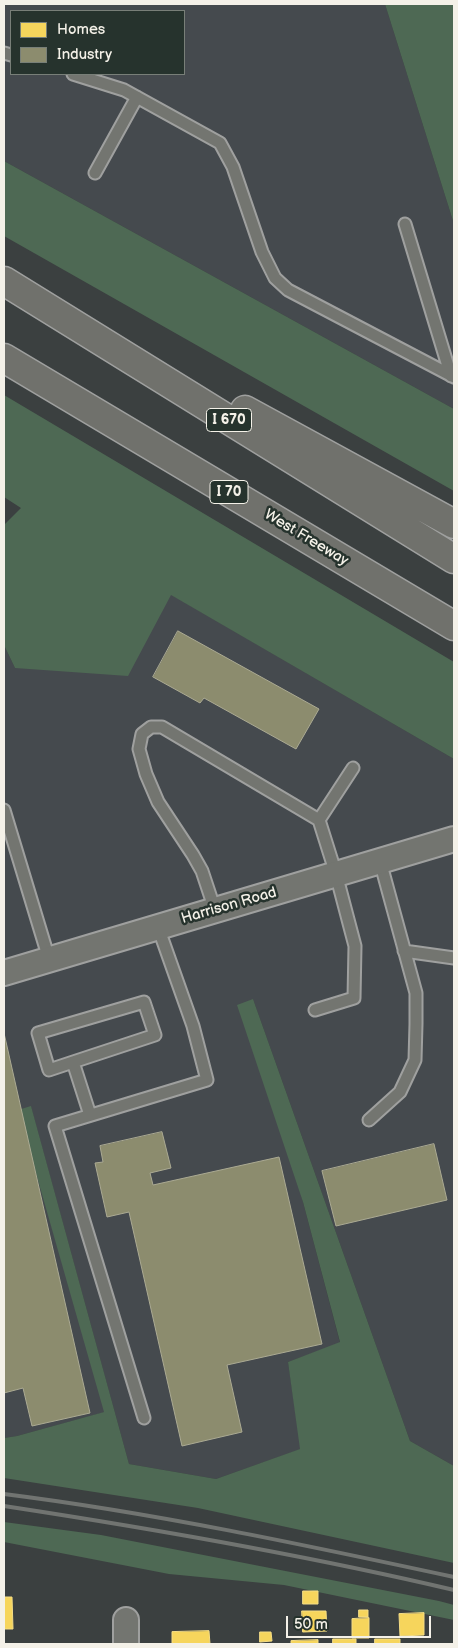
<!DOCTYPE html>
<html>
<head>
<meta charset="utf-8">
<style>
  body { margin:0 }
  #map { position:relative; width:458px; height:1648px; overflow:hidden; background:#3b4040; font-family:"Balsamiq Sans",sans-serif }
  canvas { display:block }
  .frame { position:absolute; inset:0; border:5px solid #f4f1e8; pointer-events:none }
  .legend { position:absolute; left:10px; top:10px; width:175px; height:65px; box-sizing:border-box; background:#26332d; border:1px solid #787f78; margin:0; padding:6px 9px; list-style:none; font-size:15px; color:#f4f1e8 }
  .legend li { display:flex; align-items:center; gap:10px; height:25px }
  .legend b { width:25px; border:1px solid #787f78 }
  .scale { position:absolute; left:286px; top:1616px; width:145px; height:22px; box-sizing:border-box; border:2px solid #f4f1e8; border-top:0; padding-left:6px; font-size:15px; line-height:18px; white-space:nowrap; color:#f4f1e8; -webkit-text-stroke:4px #26332d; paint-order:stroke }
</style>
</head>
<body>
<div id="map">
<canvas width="458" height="1648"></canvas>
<div class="frame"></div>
<ul class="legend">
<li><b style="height:14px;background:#f6d55c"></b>Homes</li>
<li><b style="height:14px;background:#8c8c6e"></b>Industry</li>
</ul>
<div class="scale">50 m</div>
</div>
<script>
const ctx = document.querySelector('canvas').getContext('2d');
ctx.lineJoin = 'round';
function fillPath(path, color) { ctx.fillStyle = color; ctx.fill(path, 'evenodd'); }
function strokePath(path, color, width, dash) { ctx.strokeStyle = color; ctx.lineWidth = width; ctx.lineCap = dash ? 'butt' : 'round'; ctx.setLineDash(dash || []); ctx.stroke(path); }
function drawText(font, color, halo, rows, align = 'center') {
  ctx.font = font + ' "Balsamiq Sans",sans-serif'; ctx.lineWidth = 5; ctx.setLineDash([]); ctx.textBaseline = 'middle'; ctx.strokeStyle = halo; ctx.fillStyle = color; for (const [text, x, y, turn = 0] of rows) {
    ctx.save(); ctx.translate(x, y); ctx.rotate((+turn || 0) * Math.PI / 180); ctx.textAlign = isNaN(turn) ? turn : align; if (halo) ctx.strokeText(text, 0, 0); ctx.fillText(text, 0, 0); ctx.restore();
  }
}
fillPath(new Path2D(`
  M4 4H385L454 224V409L4 161ZM11 11H184V74H11Z
  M170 594 454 759V1466L410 1441 253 999 303 1202 340 1343 288 1362 301 1449 216 1479 129 1464 31 1107 19 1111 105 1412 17 1436 4 1438V645L15 668Z`), '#454a4e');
fillPath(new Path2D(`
  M385 4H454V224Z
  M4 161 454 409V491L4 236Z
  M4 395 454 662V759L171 595 128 676 15 668 4 645V525L21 508 4 497Z
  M253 999 410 1441 454 1466V1563L198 1508 4 1478V1438L17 1436 104 1412 18 1110 31 1106 129 1464 216 1479 300 1449 288 1362 340 1342 303 1202 237 1005Z
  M4 1522 101 1535 439 1601 454 1605V1620L284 1585 169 1574 4 1542Z`), '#4e6954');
const homes = new Path2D(`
  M303 1591H318V1604H303Z
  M4 1597H12L13 1629H4Z
  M359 1610H368V1617H359Z
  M302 1611H326L327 1631 303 1632Z
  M424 1613V1635L400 1636 399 1614Z
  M369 1618V1638H352V1619Z
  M209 1631 210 1644H172V1632Z
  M260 1632H271L272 1641 260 1642Z
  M333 1639H356V1644H333Z
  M375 1639H400V1644H375Z
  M318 1640V1644H291V1641Z`);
fillPath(homes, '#f6d55c');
strokePath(homes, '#f5dd86', 1);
const industry = new Path2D(`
  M178 631 319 709 296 749 204 698 200 703 153 677Z
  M4 1033 90 1413 32 1426 23 1388 4 1393Z
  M162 1132 171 1168 150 1173 153 1185 279 1157 322 1344 227 1365 242 1432 182 1446 129 1212 107 1217 95 1163 103 1162 100 1146Z
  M434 1144 447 1200 336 1226 322 1171Z`);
fillPath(industry, '#8c8c6e');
strokePath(industry, '#abaa93', 1);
const service = new Path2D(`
  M4 53 11 55
  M73 74 124 90 220 143 233 167 262 252 275 278 288 290 454 377
  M95 173 137 97
  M405 224 451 376
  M4 810 49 959
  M319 820 353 768
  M215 910 202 871 193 855 158 802 146 774 139 749 142 734 151 727H162L319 820 336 874 355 946 354 998 315 1010
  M404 951 454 958
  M73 1062 49 1070 38 1033 144 1002 155 1035 73 1062 90 1115
  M369 1120 400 1092 415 1060 416 1024V993L380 861
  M144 1418 55 1126 207 1080 193 1026 158 927`);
const minor = new Path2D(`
  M4 973 454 839
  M126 1620V1644`);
const motorway = new Path2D(`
  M4 281 454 559
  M4 358 454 626
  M245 410 454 524`);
strokePath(service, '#9fa09f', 15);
strokePath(minor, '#9fa09f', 28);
strokePath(motorway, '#9fa09f', 31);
strokePath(service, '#737570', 11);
strokePath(minor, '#737570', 24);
strokePath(motorway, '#70716c', 28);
strokePath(new Path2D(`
  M4 1494C155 1513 305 1545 454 1577
  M4 1506C155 1529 305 1555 454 1590`), '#717471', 4);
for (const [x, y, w] of [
  [229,420,45],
  [229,492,38]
]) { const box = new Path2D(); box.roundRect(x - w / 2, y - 11.5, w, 23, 4); ctx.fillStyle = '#26332d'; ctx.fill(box); strokePath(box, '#f4f1e8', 1); }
drawText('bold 14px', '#f4f1e8', null, [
  ["I 670",229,420],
  ["I 70",229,492]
]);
drawText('15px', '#f4f1e8', '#26332d', [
  ["West Freeway",306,538,31],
  ["Harrison Road",229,906,-16]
]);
</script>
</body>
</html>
